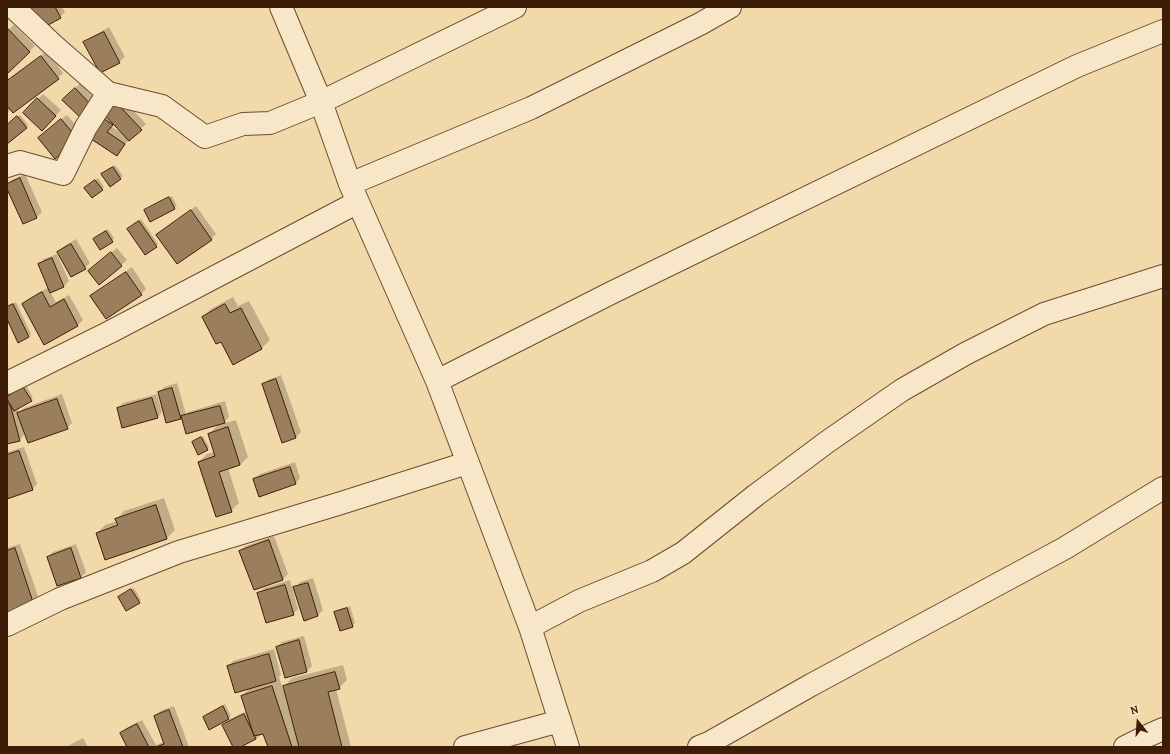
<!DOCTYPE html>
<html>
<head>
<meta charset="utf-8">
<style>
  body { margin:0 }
  #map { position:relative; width:1170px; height:754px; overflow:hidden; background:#f2d9a9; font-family:Alegreya,serif }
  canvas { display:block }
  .frame { position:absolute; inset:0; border:8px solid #3c1d08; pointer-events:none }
  .north { position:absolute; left:1118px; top:702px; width:40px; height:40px; -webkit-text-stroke:3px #f7e6c7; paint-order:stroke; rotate:343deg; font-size:11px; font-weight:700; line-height:16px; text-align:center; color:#3c1d08 }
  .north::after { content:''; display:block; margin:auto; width:14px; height:18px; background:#3c1d08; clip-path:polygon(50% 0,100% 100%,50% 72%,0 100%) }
</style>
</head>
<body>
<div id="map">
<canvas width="1170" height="754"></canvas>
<div class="frame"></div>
<div class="north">N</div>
</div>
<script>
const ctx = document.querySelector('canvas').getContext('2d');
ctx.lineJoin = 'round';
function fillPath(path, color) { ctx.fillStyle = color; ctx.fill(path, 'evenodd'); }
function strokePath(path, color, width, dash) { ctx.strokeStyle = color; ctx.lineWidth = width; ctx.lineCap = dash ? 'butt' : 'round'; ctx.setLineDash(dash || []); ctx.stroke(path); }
fillPath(new Path2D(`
  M30 7H62L65 12 60 17Z
  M14 25 35 46 7 73V31Z
  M109 27 125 57 119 62 100 72 85 43 90 38Z
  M47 51 63 73 58 78 11 109 7 113V81Z
  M80 83 100 104 64 100Z
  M43 94 61 110 42 130 24 113Z
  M121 97 146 124 129 140 116 155 87 134ZM114 123 123 134 112 127Z
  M20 115 28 125 7 143V125Z
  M67 115 83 133H44Z
  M115 165 123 176 110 185 105 172Z
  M25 174 42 212 37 217 23 223 7 185 12 180Z
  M98 178 104 187 102 189 88 186Z
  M172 196 177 206 151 220 147 210Z
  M196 206 216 234 211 239 157 235 162 230Z
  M141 219 158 244 156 246 130 227Z
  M108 229 114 238 112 241 94 239Z
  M76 239 90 263 85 268 58 252 63 247Z
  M117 248 127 260 99 283 95 266Z
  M57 254 69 281 64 286 50 292 56 302 69 295 83 320 78 325 45 343 23 304 28 299 49 287 39 265 44 259Z
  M132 267 146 289 141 294 106 318 91 297 97 292Z
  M233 297 238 306 249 301 270 340 262 348 233 363 221 341 203 317 211 309Z
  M16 302 31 334 29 336 7 317V306Z
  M281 375 301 432 296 437 282 442 263 385 268 380Z
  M177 383 186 414 188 412 225 401 229 417 222 424 236 420 248 457 240 465 228 468 239 503 231 511 199 462 207 454 214 452 209 434 219 424 182 416 180 419 159 392 164 387Z
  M26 385 33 398 17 408 19 413 24 408 62 394 72 423 67 428 26 433 19 440 7 443V401H9L7 398Z
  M157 394 162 412 157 418 118 408 123 403Z
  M203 436 209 447 207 449 193 442Z
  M24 447 37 484 32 489 7 498V452Z
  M295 462 300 478 295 484 254 479 260 474Z
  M164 498 175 530 167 538 105 559 97 533 105 525 117 521V519L124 511Z
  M274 536 288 574 283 579 240 551 246 546Z
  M20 544 39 599 7 613V548Z
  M76 544 86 572 81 577 58 585 48 557 53 552Z
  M313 578 323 610 318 615 295 588 300 582Z
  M290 580 298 609 293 614 259 593 264 588Z
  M134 588 141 600 139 602 121 595Z
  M350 606 355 623 352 626 335 612 338 610Z
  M304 636 312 666 307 671 286 677 277 647 282 642Z
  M274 649 281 675 279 677 284 692 286 691 284 686 292 678 343 665 347 680 339 688 336 689 351 747H269L264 732 256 739 238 747H234L223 725 228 720 247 711 242 696 250 688 228 666 233 661Z
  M225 704 231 716 210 728 204 717Z
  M174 706 189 747H128L121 733 126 728 142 720 156 745 164 742 155 716 160 711Z
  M83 738 88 747H66Z`), '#0003');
const building = new Path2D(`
  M29 7H55L61 18 41 29Z
  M8 29 30 52 7 74V30Z
  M104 32 120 63 100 73 83 42Z
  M41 56 59 79 13 113 7 106V81Z
  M75 88 96 110 84 121 62 100Z
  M37 98 56 116 42 131 23 113Z
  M115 101 142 130 129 141 102 112Z
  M99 115 113 125 107 132 125 144 117 156 85 135Z
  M17 116 27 128 7 144V125Z
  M61 119 78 139 55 159 38 138Z
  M113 167 121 179 110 187 101 174Z
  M20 178 37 218 23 224 7 189V184Z
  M95 180 103 190 92 198 84 188Z
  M169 197 175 209 150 222 144 210Z
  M191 210 212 240 177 264 156 235Z
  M139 221 157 247 145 255 127 229Z
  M106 231 113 242 100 250 93 239Z
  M71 244 86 269 71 277 57 252Z
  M111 252 122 266 99 285 88 271Z
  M52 258 64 287 50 293 38 264Z
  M126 272 142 295 106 319 90 296Z
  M42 292 50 307 64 299 78 326 44 345 22 304Z
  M13 304 29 337 18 343 7 319V307Z
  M225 304 230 313 241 308 262 349 233 365 221 342 216 344 202 317Z
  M276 379 296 438 282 443 262 384Z
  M23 387 32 401 14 411 7 399V397Z
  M172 388 181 419 166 423 158 392Z
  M152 398 158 418 122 428 117 408Z
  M57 399 68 429 28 443 17 413Z
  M7 404H10L20 441 7 444Z
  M220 406 225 423 186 434 181 416Z
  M228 427 240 465 219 472 232 512 216 517 198 462 215 456 208 434Z
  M201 437 208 450 198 455 192 442Z
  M19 451 33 490 7 499V455Z
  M290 467 296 484 259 497 253 479Z
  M156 505 167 539 105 560 96 533 118 525 115 519Z
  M269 540 283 580 254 590 239 551Z
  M15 548 34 605 7 614V551Z
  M71 548 81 578 57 586 47 557Z
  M308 583 318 616 304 621 293 587Z
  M285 585 294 615 266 623 257 593Z
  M131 589 140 603 126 611 118 597Z
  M347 608 353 627 340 631 334 612Z
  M299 640 307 672 285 678 276 647Z
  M269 654 276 681 235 693 227 666Z
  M335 672 340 689 328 692 342 747H299L283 686Z
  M272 686 292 747H268L263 734 254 736 241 696Z
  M223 706 229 719 209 730 203 717Z
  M169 710 183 747H156L164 744 154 716Z
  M244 714 256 739 241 747H233L222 725Z
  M137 724 149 747H127L120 733Z`);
fillPath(building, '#9b7f5c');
strokePath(building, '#3c1d08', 1);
const minor = new Path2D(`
  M13 7 52 44 108 93 162 106 205 137 243 124 270 123 321 102 515 7
  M281 7 321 102 350 184 437 381 530 627 568 747
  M7 166 20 162 63 174 86 127 108 93
  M350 184 531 108 700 24 730 7
  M437 381 613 292 1077 66 1163 31
  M7 383 110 332 358 202
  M7 625 60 599 179 552 338 504 467 463
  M530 627 579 601 652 571 683 553 756 495 827 442 902 390 965 354 1044 314 1163 276
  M465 747 560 721
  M699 747 709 743 811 685 1065 548 1163 488
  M1125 747 1145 737 1163 729`);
strokePath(minor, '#6a4c30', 24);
strokePath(minor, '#f7e6c7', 22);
</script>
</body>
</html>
